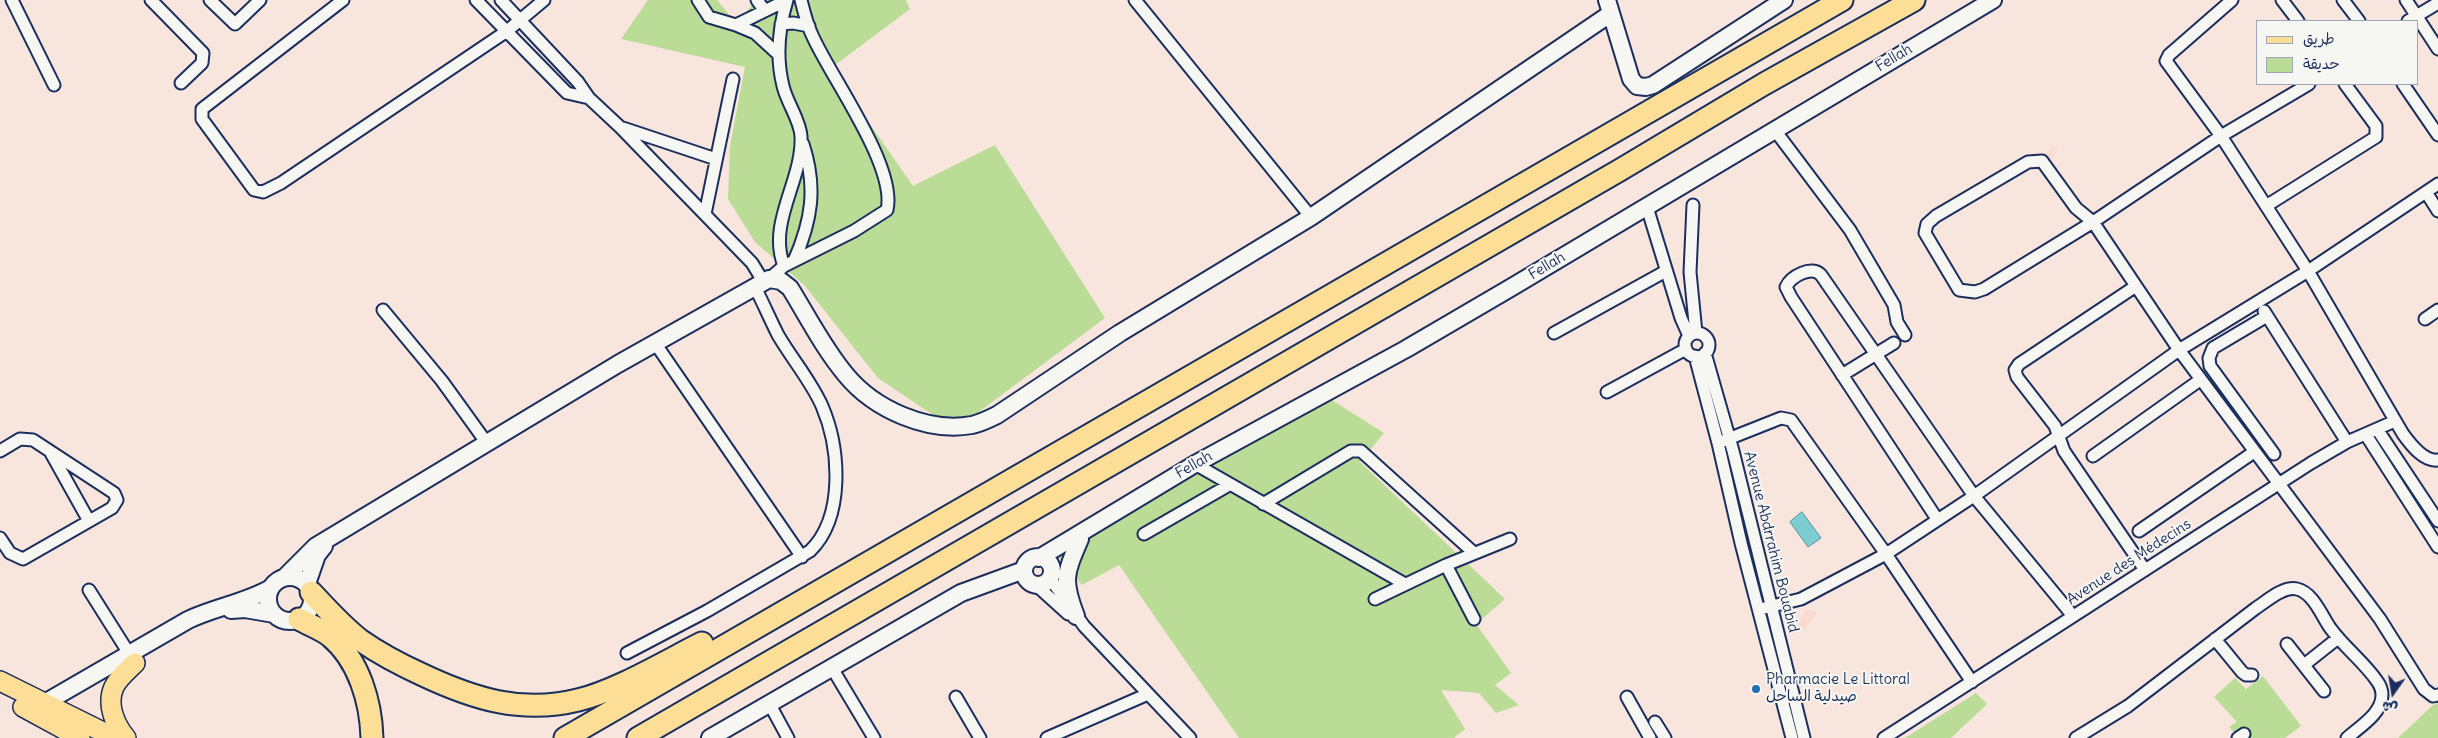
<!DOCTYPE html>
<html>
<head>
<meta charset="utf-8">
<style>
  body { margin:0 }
  #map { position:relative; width:2438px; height:738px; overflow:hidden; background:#f8e6de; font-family:Delius,"Playpen Sans Arabic",sans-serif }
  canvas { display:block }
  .legend { position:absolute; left:2256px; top:20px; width:162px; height:65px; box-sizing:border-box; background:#f6f6f2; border:1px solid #9ea6b7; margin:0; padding:6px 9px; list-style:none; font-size:15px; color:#1b2f5e }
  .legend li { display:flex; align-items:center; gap:10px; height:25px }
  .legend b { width:25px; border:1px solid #9ea6b7 }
  .north { position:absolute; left:2368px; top:668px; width:50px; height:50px; -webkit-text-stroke:4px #f6f6f2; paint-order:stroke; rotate:193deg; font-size:14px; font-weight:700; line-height:20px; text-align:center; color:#1b2f5e }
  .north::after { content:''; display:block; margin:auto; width:18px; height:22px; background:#1b2f5e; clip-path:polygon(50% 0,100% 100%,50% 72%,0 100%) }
</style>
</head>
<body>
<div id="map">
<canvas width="2438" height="738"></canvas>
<ul class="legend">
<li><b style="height:6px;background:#fcde96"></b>طريق</li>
<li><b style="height:14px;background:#badc96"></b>حديقة</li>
</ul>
<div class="north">ش</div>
</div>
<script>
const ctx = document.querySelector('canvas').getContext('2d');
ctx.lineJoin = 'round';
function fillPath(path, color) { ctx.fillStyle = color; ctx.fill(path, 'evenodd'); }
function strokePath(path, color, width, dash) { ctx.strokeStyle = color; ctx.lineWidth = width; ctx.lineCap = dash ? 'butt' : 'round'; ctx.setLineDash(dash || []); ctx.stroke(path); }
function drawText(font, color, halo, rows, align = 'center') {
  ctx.font = font + ' Delius,"Playpen Sans Arabic",sans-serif'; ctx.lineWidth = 4; ctx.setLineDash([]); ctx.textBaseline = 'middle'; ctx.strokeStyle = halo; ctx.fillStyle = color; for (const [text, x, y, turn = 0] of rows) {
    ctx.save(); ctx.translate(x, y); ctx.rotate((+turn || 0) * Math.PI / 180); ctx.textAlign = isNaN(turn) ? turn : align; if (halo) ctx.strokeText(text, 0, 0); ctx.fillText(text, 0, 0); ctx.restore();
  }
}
fillPath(new Path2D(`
  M2053 145 2058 151 2049 160 2044 155Z
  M1806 609 1817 612 1805 630 1796 629Z`), '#f9dbd0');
fillPath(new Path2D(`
  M648 0H717L736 23 755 2 754 0H906L910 9 831 68 913 186 995 145 1105 318 968 420 936 417 878 378 805 286 755 242 728 199 730 146 745 67 621 39Z
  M1327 397 1384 433 1360 462 1505 599 1476 624 1511 673 1495 685 1519 705 1496 713 1479 693 1441 690 1465 729 1454 738H1239L1119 565 1082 585 1052 550Z
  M2263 676 2301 726 2285 738H2240L2229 727 2237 722 2214 697 2235 678 2246 689Z
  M1976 693 1987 704 1951 738H1905Z
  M2438 703V738H2398L2433 705Z`), '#badc96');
const water = new Path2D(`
  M1802 512 1821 538 1808 547 1790 522Z`);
fillPath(water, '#7ccdd2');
strokePath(water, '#558ea4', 1);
const street = new Path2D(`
  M12 0 54 85
  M151 0 203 53 202 63 181 83
  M210 0 235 24 260 0
  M343 0 202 109V119L254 190 263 192 281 183 507 31 544 0
  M476 0 567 93 589 98
  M501 0 578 82 589 98 620 127 752 263 763 281
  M698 0 709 17 736 25 787 0
  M757 0 765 11
  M1135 0 1311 217
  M2232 0 2169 55 2166 61 2221 136 2308 271 2403 434C2411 445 2424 462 2438 460
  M2282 0 2298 21
  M2343 0 2359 21
  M2406 0 2438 49
  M2408 21 2438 3
  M781 24 793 23 809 26
  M736 25 755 33 779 55
  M2309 84 2221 136 2093 222 1984 289 1975 292 1959 290 1925 233 1927 224 1936 216 2028 162 2042 161 2076 208 2093 222 2179 350 2380 619 2424 689 2433 696 2438 695
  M2403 84 2438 135
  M623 128 716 159
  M1774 129 1850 230 1894 305 1897 322 1905 335
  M2426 192 2438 211
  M1693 205 1690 272 1696 333
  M2266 206 2376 137V126L2345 84
  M1647 207 1681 318 1689 336
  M705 214 733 79
  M794 261C812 220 817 187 803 144
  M784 266C767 222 803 181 801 136 800 120 787 103 783 86 776 58 779 27 787 0
  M769 279 784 266 854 231 887 210C897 167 832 79 813 37 807 25 804 12 801 0
  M2136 286 2019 364 2015 370 2017 377 2055 426 2064 451 2145 570
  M383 310 442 381 486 442
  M2264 311 2347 442
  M2267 316 2213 348 2209 358 2210 366 2274 454
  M2425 319 2438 310
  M1554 333 1666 271
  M1685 345a12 12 0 1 1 24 0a12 12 0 1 1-24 0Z
  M655 343 802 557
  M1705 353 1733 451 1804 738
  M1695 356 1718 443 1741 543 1792 738
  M1842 375 1894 343
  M1607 392 1686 349
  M2377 429 2438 521
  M2366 435 2438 547
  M1718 443 1781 418 1791 420 1886 554 1972 682
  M0 451 20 439 33 440 114 493 117 500 112 508 23 559 10 553 0 538
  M51 453 89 521
  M2093 456 2200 380
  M1195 464 1405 584
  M1263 504 1351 451H1361L1474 553
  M1937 519 1791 297 1786 287C1791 276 1812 265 1821 275L1974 496 2073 616
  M2139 531 2254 452
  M1144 534 1229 485
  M1446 565 1474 619
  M1050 578 1084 626 1190 738
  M1036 585 1068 614
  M89 590 130 655
  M1375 599 1446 565 1510 539
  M1760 609 1801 599 1886 554 1974 496 2179 350 2308 271 2438 184
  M2215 639 2242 672 2246 675H2252
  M2287 644 2324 691
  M627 653 707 611 810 551C845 517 840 448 822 406 811 381 792 359 778 335 770 319 763 303 755 287
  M2304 665 2338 638
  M832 668 874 738
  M956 697 980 738
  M1627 697 1650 738
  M769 703 788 738
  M1655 722 1665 738
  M1047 738 1148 694
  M1884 738 2311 463 2347 442 2395 421
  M2076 738 2128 706 2256 608C2267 601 2283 586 2297 589 2314 593 2322 617 2331 629 2345 648 2364 662 2377 681 2380 685 2382 690 2382 695 2382 714 2359 727 2347 738
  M2238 738 2244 734`);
const secondary = new Path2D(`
  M1607 0 1631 79 1637 86 1646 87 1653 85 1784 0
  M1024 571a14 14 0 1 1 28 0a14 14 0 1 1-28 0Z
  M1039 558 1195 464 1406 349 1512 287 1993 0
  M268 599a22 22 0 1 1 44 0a22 22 0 1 1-44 0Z
  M285 577 316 546 618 364 769 279 781 281 790 288C808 317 824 349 846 375 874 409 927 433 972 425 981 423 989 419 997 415L1120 333 1311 217 1610 14
  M307 584 317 555 324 546
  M231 610 245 609 274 614
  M1076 616C1062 580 1065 574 1080 539
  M36 708 188 620C215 607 245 603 271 588
  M710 738 961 593 1024 570`);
const primary = new Path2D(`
  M0 681 115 738
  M23 707 80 738
  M126 738C115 725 106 704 114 687 118 678 128 670 135 663`);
const highway = new Path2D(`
  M311 592C327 609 342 626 360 640 380 654 401 665 423 675 474 699 522 714 578 700 616 691 666 661 702 643
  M299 619C309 625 321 629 330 636 359 660 371 702 372 738
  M565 738 1842 0
  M638 738 1620 170 1764 84 1914 0`);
strokePath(street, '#1b2f5e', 15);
strokePath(secondary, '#1b2f5e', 20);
strokePath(primary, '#1b2f5e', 22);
strokePath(highway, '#1b2f5e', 25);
strokePath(street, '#f6f6f2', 11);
strokePath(secondary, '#f6f6f2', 16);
strokePath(primary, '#fcde96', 19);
strokePath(highway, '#fcde96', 21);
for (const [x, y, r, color] of [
  [1756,689,5,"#1f6fb2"]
]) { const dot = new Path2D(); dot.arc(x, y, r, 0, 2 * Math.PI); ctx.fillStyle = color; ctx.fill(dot); strokePath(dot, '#f6f6f2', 2); }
drawText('15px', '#1b2f5e', '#f6f6f2', [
  ["Fellah",1894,58,-31],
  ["Fellah",1547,266,-31],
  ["Fellah",1194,465,-30],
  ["Avenue Abdrrahim Bouabid",1771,542,76],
  ["Avenue des Médecins",2129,562,-33]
]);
drawText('15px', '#1b2f5e', '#f6f6f2', [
  ["Pharmacie Le Littoral",1766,680],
  ["صيدلية الساحل",1766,697]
], 'left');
</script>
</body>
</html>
